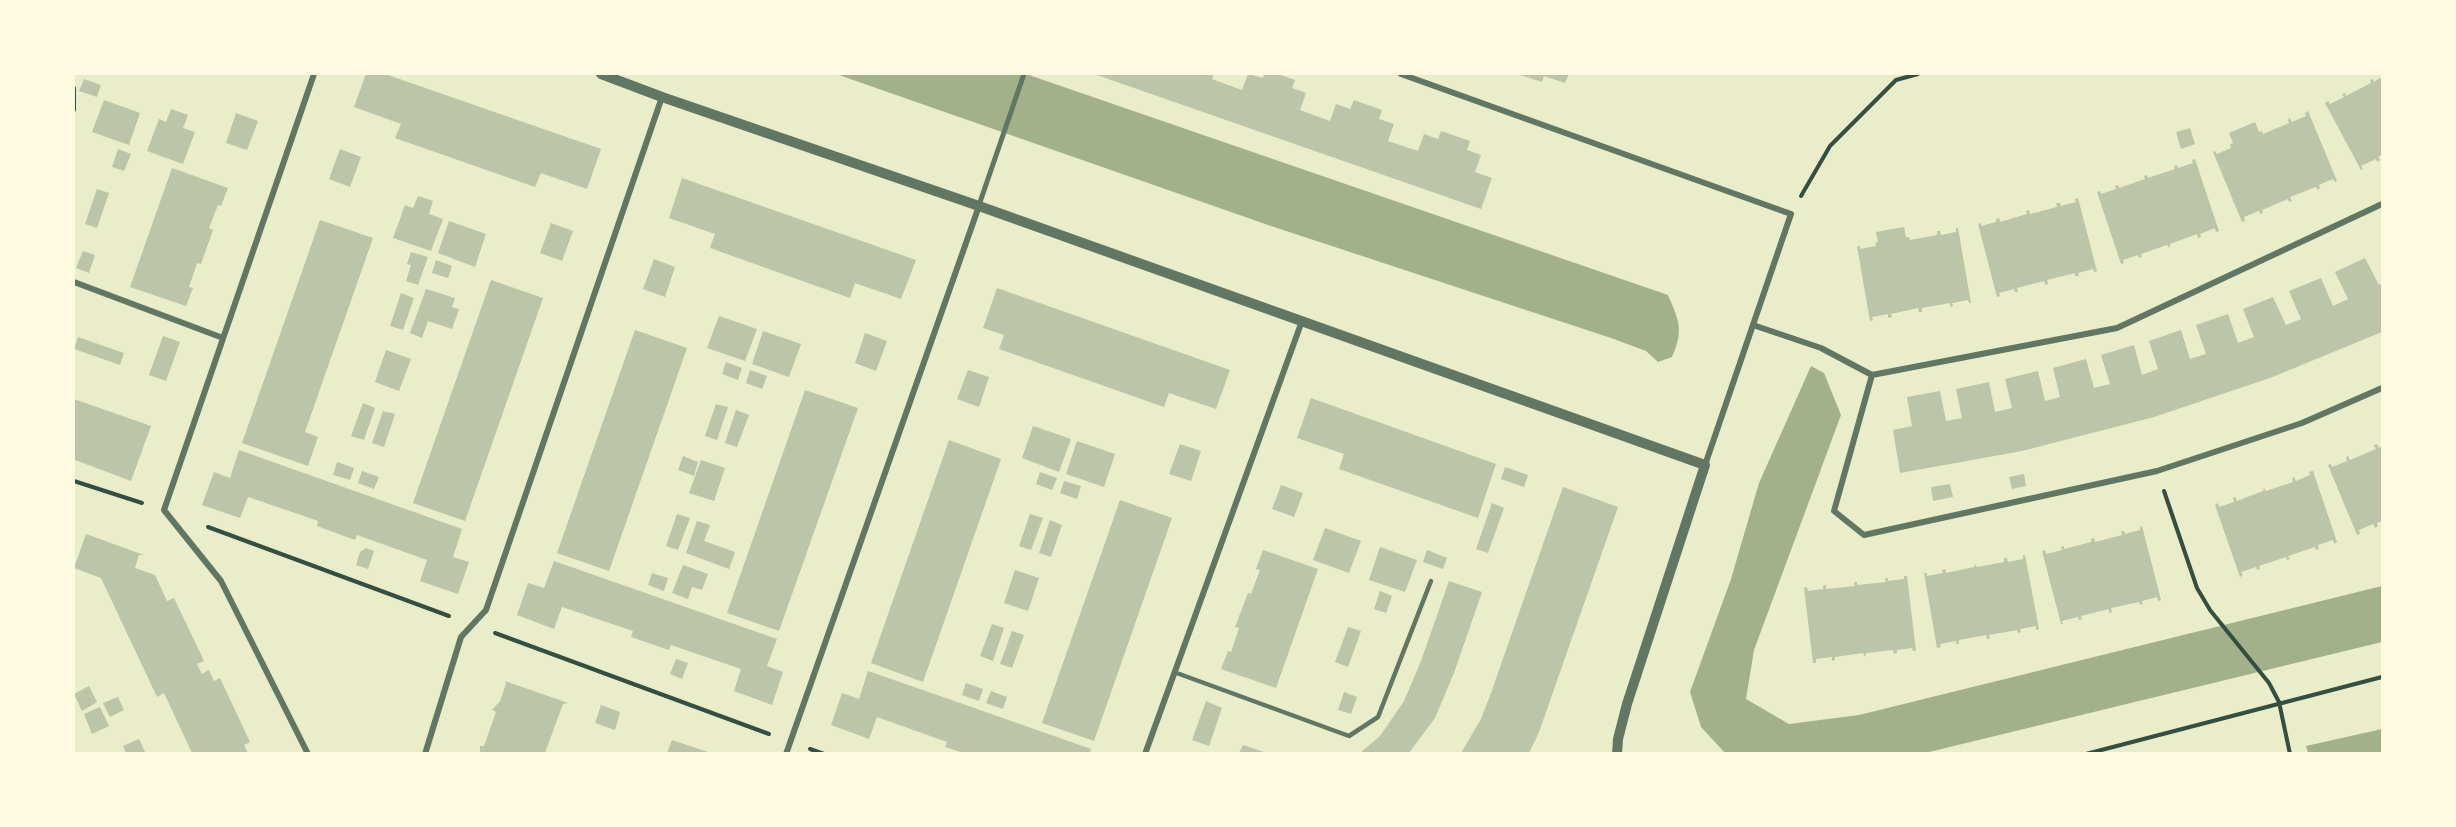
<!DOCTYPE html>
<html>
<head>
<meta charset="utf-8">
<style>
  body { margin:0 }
  #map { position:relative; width:2456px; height:827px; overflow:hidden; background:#e9edc9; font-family:Arial,sans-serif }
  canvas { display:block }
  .frame { position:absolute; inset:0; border:75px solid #fefae0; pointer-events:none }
</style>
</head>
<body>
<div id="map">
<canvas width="2456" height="827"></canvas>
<div class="frame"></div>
</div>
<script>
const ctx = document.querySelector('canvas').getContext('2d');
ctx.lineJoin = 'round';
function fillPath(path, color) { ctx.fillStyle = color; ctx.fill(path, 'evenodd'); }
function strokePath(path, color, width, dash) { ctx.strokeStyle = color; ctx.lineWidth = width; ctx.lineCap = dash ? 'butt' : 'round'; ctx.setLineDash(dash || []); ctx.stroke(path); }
fillPath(new Path2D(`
  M836 74H1026L1668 295C1679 321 1684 330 1672 357L1658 362 1646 351 1611 338 1271 226Z
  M1811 366 1824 373 1841 415 1754 650 1746 699 1789 724 1859 715 2382 586V642L1925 753H1725L1701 727 1690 692 1731 579 1759 483Z
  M2382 729V753H2308L2306 746Z`), '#a3b18a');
fillPath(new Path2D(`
  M366 74H385L601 149 587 189 541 173 535 187 395 138 401 124 354 107Z
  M1094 74H1214L1212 79 1242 90 1248 74 1263 78 1264 74H1278L1295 80 1292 88 1306 93 1300 110 1330 121 1336 104 1350 109 1354 100 1382 110 1379 119 1394 124 1388 141 1418 151 1424 134 1438 139 1441 131 1470 141 1467 150 1481 155 1475 172 1492 178 1481 209Z
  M1517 74H1569L1565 83 1544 76 1542 82Z
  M2382 77V155L2378 157 2380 160 2377 162 2376 159 2361 166 2363 169 2361 170 2325 103 2328 101 2330 104 2344 97 2342 94 2345 93 2346 96 2371 83 2370 80 2373 79 2374 82Z
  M84 79 101 85 97 97 79 91Z
  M104 100 140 113 129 145 92 132Z
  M171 109 188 115 183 128 195 132 183 164 147 151 159 119 166 122Z
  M2308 111 2337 181 2335 182 2333 179 2319 185 2320 188 2318 190 2316 187 2290 197 2292 201 2289 202 2288 199 2262 210 2263 213 2260 214 2259 211 2244 217 2245 221 2242 222 2213 152 2215 151 2217 154 2231 148 2230 144 2233 143 2229 133 2255 122 2259 132 2262 131 2263 134 2289 123 2288 120 2290 118 2292 122 2306 116 2305 113Z
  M236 113 258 121 247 150 226 143Z
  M2190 128 2195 144 2181 149 2176 132Z
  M118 149 131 154 124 171 112 167Z
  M340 149 361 157 350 187 329 179Z
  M2195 159 2219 231 2216 232 2215 228 2200 234 2201 237 2198 238 2197 234 2170 244V248L2167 245 2141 254 2142 257 2139 258 2138 255 2123 260 2124 263 2121 264 2097 192 2100 191 2101 194 2116 189 2115 186 2118 185 2119 188 2145 179 2144 176 2147 175 2148 178 2175 169 2174 166 2177 165 2178 168 2193 163 2192 160Z
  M172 168 228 188 221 206 218 205 209 228 213 230 201 264 197 263 189 287 193 288 186 306 130 287Z
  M682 178 916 260 901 299 855 283 850 298 710 248 715 234 669 218Z
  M97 189 109 193 97 228 85 224Z
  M418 196 433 201 429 214 443 219 431 251 393 238 405 205 413 208Z
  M2078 198 2097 271 2094 272 2093 269 2078 273 2079 276H2075V273L2047 280 2048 284 2045 285 2044 281 2017 288 2018 292H2015L2014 289 1999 293 2000 296 1997 297 1978 224 1981 223V226L1996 222V219L1999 218 2000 222 2027 214 2026 211 2029 210 2030 214 2057 207 2056 203H2060L2061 206 2076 202 2075 199Z
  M320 220 373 238 305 432 318 437 308 466 242 443Z
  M449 221 486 234 475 267 438 253Z
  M551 223 573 231 562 261 540 253Z
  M1904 227 1906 237H1909L1910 240 1937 235V231H1940L1941 235 1956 232V228H1958L1971 303H1969L1968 300 1952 303 1953 306 1950 307V303L1922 308V312H1919L1918 308 1891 314 1892 317 1888 318V314L1872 317 1873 320 1870 321 1857 246H1860V249L1876 246 1875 243 1878 242 1876 232Z
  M83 251 95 255 89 273 76 268Z
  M411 252 428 257 418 285 406 281 411 265 407 264Z
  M2365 258 2379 285 2382 283V332L2270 378 2154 417 2022 451 1900 473 1893 430 1912 426 1907 397 1940 391 1946 421 1962 418 1956 389 1989 382 1995 412 2012 408 2005 379 2038 371 2045 401 2060 397 2053 368 2086 359 2094 388 2110 384 2101 355 2134 345 2142 375 2158 369 2149 341 2181 330 2190 359 2206 354 2196 325 2228 314 2238 343 2254 337 2243 309 2273 297 2286 325 2301 319 2289 291 2321 278 2333 306 2348 299 2335 272Z
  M654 259 675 267 665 297 643 289Z
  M436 260 452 266 448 278 432 273Z
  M491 280 543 298 465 521 413 503Z
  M997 288 1230 370 1216 409 1169 393 1164 407 999 349 1004 335 983 328Z
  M426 289 455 298 452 307 459 309 452 329 428 321 422 338 410 333Z
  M401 293 414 298 403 330 390 326Z
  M719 316 757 329 745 361 707 348Z
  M635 330 687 348 609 571 557 553Z
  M763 331 801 344 789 377 752 364Z
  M865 333 887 341 876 371 855 363Z
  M163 336 180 342 166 381 149 375Z
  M78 337 124 353 120 365 74 349Z
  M386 350 411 359 399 391 375 382Z
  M726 362 742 368 738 380 722 374Z
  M750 370 767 376 762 389 746 383Z
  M968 370 989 377 979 407 957 399Z
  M805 390 858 408 779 631 727 613Z
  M1311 398 1496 464 1478 518 1339 469 1344 454 1297 438Z
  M74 399 151 426 131 481 75 460 74 463Z
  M363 403 375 408 364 440 351 436Z
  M716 404 728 407 717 440 705 436Z
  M736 410 749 415 737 447 725 443Z
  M383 411 395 414 384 447 372 443Z
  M1033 426 1071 439 1059 472 1022 458Z
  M949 440 1001 459 923 682 871 663Z
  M1077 441 1115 454 1104 487 1066 474Z
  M1180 444 1201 451 1191 481 1169 474Z
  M2377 444 2379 448 2382 446V521L2377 523 2378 526 2375 528 2373 524 2359 530 2360 534 2357 535 2328 465 2331 464 2332 467 2347 461 2346 457 2348 456 2350 460 2376 449 2374 445Z
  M239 450 462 529 453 557 469 562 458 594 420 581 427 560 357 535 355 540 317 526 318 521 298 514 248 497 240 518 202 505 214 472 230 478Z
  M683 456 698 462 694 476 678 470Z
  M701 460 725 468 714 501 689 493Z
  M337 462 354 468 350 480 333 475Z
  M1505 467 1528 475 1524 487 1501 479Z
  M362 471 379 477 374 489 358 483Z
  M2313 471 2337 542 2334 544 2333 540 2318 545 2319 549 2316 550 2315 547 2288 556 2290 559 2287 560 2286 557 2259 566 2260 569 2257 570 2256 567 2241 572 2243 575 2240 577 2215 505 2218 503 2219 507 2234 502 2233 498 2235 497 2237 501 2263 491 2264 488 2266 491 2293 482 2292 478 2294 477 2296 481 2310 475 2309 472Z
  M1040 472 1057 478 1052 490 1036 484Z
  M2024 474 2026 486 2012 489 2009 477Z
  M1064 481 1081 486 1077 499 1060 493Z
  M1950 484 1953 497 1933 501 1931 487Z
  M1281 485 1303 493 1294 517 1272 509Z
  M1563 487 1618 507 1539 732 1529 753H1461L1481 719 1491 693Z
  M1120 500 1172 518 1094 741 1042 723Z
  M1492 503 1504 508 1488 553 1476 549Z
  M677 514 690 518 678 550 666 546Z
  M1030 514 1043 518 1031 550 1019 546Z
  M1050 520 1062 525 1051 557 1039 553Z
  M697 521 710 525 704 541 735 552 729 569 686 553Z
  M2142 526 2161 600 2158 601 2157 597 2142 601 2143 604 2140 605 2139 602 2111 608 2112 612 2109 613V609L2081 616 2082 619 2079 620 2078 617 2062 621 2063 624H2061L2042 551 2045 550 2046 554 2062 550 2061 547 2064 546V549L2091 542V539L2094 538 2095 542 2122 535 2121 531H2124L2125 534 2140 530V527Z
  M1325 528 1361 541 1349 573 1313 560Z
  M86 534 144 555H139L135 568 155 575 167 601 174 598 204 661 197 664 202 674 209 670 214 681 220 678 250 742 244 745 248 753H192L164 693 157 697 101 578 74 568Z
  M1380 547 1417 560 1405 592 1369 580Z
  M366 548 374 551 368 569 356 565 360 552Z
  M1263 550 1318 569 1276 688 1221 669 1228 651 1231 652 1239 628 1235 627 1248 593 1251 594 1260 570 1256 569Z
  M1427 550 1447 558 1443 569 1423 562Z
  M2023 555H2025L2039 629 2036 630V626L2020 629 2021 632 2018 633 2017 630 1989 635 1990 638 1987 639 1986 635 1959 640V644H1956V641L1940 644 1941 647 1937 648 1924 573H1927V576L1943 573 1942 570 1945 569 1946 573 1974 567 1975 564 1977 567 2004 562V558H2007L2008 562 2023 559Z
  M554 561 777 639 767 666 783 672 772 705 734 691 741 669 671 645 669 650 631 637 633 631 562 607 554 629 517 615 528 583 544 588Z
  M683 565 708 574 702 590 692 587 688 599 672 593Z
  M1015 570 1039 578 1028 611 1004 603Z
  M652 573 668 578 664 591 648 585Z
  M1904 576H1907L1916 651H1913L1912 648 1897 650V653L1894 654 1893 650 1866 653 1865 657 1863 653 1835 657V660L1832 661V657L1816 659V663H1813L1804 588 1807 587 1808 591 1823 589V586L1826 585V589L1855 586 1854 582H1857V585L1886 582 1885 578H1888V581L1904 579Z
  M1449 581 1482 592 1454 673 1435 718 1409 753H1360L1380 736 1404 701 1421 661Z
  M1380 591 1392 596 1386 613 1374 609Z
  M992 624 1004 628 993 661 980 656Z
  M1348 627 1361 631 1348 667 1335 662Z
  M1012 631 1024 635 1012 668 1000 664Z
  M676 659 688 663 682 679 670 674Z
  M868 671 940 696 1091 749 1090 753H964L945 747 947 742 877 717 869 739 831 725 842 693 859 699Z
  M505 681 568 703 563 704 545 753H480V746H484L496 712 492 710 500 701 506 684Z
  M966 683 983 689 979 701 962 695Z
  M89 686 97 702 82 711 74 694Z
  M991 691 1007 697 1003 709 986 703Z
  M1344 692 1357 697 1351 714 1338 710Z
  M118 697 124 710 110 717 103 703Z
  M1206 701 1222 708 1209 746 1192 740Z
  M601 705 620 712 615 730 595 723Z
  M100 707 109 726 92 734 84 714Z
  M139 739 145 752 126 753 123 746Z
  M672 740 711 753H667Z
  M1243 745 1267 753H1239Z`), '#bcc5a7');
strokePath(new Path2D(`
  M74 88V110
  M1801 196 1830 146 1896 80 1918 74
  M74 481 142 503
  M2164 491 2197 588 2210 610 2269 683 2279 702 2290 754
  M208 527 449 616
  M495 633 769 734
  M810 749 824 754
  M2086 754 2382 677`), '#344e41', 4);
strokePath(new Path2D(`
  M1174 672 1349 736 1378 717 1431 581`), '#617663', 4.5);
strokePath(new Path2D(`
  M979 205 1024 74`), '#617663', 5);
strokePath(new Path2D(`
  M1401 74 1791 214 1705 465
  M74 282 223 338
  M1753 325 1821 348 1872 375 2117 328 2382 204
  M1872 375 1834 511 1864 535 2157 471 2302 423 2382 388
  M308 754 221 581 164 510 314 74
  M425 754 461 637 486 610 662 97
  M786 754 979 206
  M1145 754 1302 321`), '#617663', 6);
strokePath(new Path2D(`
  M601 74 662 97 979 206 1705 465 1627 704 1618 739 1617 754`), '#617663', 10);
</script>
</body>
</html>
